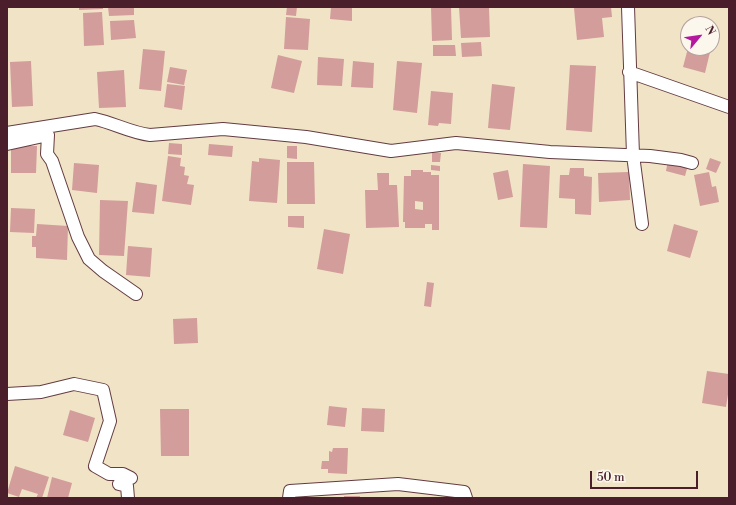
<!DOCTYPE html>
<html>
<head>
<meta charset="utf-8">
<style>
  body { margin:0 }
  #map { position:relative; width:736px; height:505px; overflow:hidden; background:#f1e3c6; font-family:"Libre Bodoni",serif }
  canvas { display:block }
  .frame { position:absolute; inset:0; border:8px solid #4a1f2b; pointer-events:none }
  .north { position:absolute; left:680px; top:16px; width:40px; height:40px; box-sizing:border-box; background:#fbf7ec; border:1px solid #b4a19f; border-radius:50%; rotate:61deg; font-size:11px; font-weight:700; line-height:16px; text-align:center; color:#4a1f2b }
  .north::after { content:''; display:block; margin:auto; width:14px; height:18px; background:#b5179e; clip-path:polygon(50% 0,100% 100%,50% 72%,0 100%) }
  .scale { position:absolute; left:590px; top:471px; width:108px; height:18px; box-sizing:border-box; border:2px solid #4a1f2b; border-top:0; padding-left:5px; font-size:12px; line-height:14px; white-space:nowrap; color:#4a1f2b; -webkit-text-stroke:3px #fbf7ec; paint-order:stroke }
</style>
</head>
<body>
<div id="map">
<canvas width="736" height="505"></canvas>
<div class="frame"></div>
<div class="north">N</div>
<div class="scale">50 m</div>
</div>
<script>
const ctx = document.querySelector('canvas').getContext('2d');
ctx.lineJoin = 'round';
function fillPath(path, color) { ctx.fillStyle = color; ctx.fill(path, 'evenodd'); }
function strokePath(path, color, width, dash) { ctx.strokeStyle = color; ctx.lineWidth = width; ctx.lineCap = dash ? 'butt' : 'round'; ctx.setLineDash(dash || []); ctx.stroke(path); }
fillPath(new Path2D(`
  M79 7H103V9L79 10Z
  M108 7H134V15L109 16Z
  M287 7H297L296 16 286 15Z
  M331 7H352V21L330 19Z
  M431 7H451L452 40 432 41Z
  M459 7H489L490 37 461 38Z
  M589 7H611L612 17 602 18 604 37 577 40 574 8Z
  M102 12 104 45 84 46 83 13Z
  M286 17 310 19 308 50 284 49Z
  M134 20 136 38 111 40 110 21Z
  M481 42 482 56 462 57 461 43Z
  M433 45H455L456 56H433Z
  M688 48H711L705 73 683 67Z
  M143 49 165 51 161 91 139 89Z
  M278 55 302 61 294 93 271 88Z
  M318 57 344 59 342 86 317 85Z
  M31 61 33 106 12 107 10 62Z
  M353 61 374 63 373 88 351 87Z
  M397 61 422 63 417 113 393 110Z
  M570 65 596 66 592 132 566 130Z
  M170 67 187 70 184 85 167 82Z
  M124 70 126 107 99 108 97 72Z
  M167 84 185 86 182 110 164 107Z
  M492 84 515 87 510 130 488 128Z
  M431 91 453 93 451 124 439 123 438 126 428 125Z
  M169 143 182 144V155L168 154Z
  M209 144 233 146 232 157 208 155Z
  M11 146H37L36 173H11Z
  M287 146H297V159L287 158Z
  M432 152 441 153 440 162H432Z
  M168 156 181 158 180 166 185 167 184 175 189 176 187 184 194 185 191 205 162 201Z
  M259 158 280 160 277 203 249 201 252 161 259 162Z
  M710 158 721 162 716 173 706 169Z
  M668 160 688 165 685 176 666 171Z
  M287 162H314L315 204H287Z
  M74 163 99 165 97 193 72 190Z
  M523 164 550 166 547 228 520 227Z
  M431 165 440 166V171L431 170Z
  M570 168H584V176L592 177 591 215 575 214V199L559 198 560 175H569Z
  M411 170H423V172H431V175H439V230H432V224H425V228H405V222H403L404 176H411ZM415 201 423 202V210L415 209Z
  M508 170 513 197 498 200 493 173Z
  M629 172 630 200 599 202 598 173Z
  M709 172 712 187 716 186 719 202 700 206 694 175Z
  M377 173H389V185H397L399 227 366 228 365 190H378Z
  M136 182 157 185 154 214 132 212Z
  M100 200 128 201 124 256 99 255Z
  M11 208 35 209 34 233 10 232Z
  M288 216H304V228L288 227Z
  M37 224 68 226 67 260 36 258V247H32V236H36Z
  M674 224 698 231 690 258 667 251Z
  M324 229 350 234 343 274 317 269Z
  M128 246 152 248 150 277 126 275Z
  M427 282 434 283 431 307 424 306Z
  M197 318 198 343 174 344 173 319Z
  M707 371 729 374V388L726 407 702 403Z
  M329 406 347 408 345 427 327 425Z
  M362 408 385 409 384 432 361 431Z
  M160 409H189V456H161Z
  M70 410 95 418 88 442 63 435Z
  M333 448H348L347 474 328 473V469H321L322 461H329V451L332 452Z
  M15 466 49 477 42 498H36L38 494 22 489 19 497 7 493Z
  M52 477 72 483 68 498H47Z
  M344 496H360V498H344Z`), '#d29d9b');
const street = new Path2D(`
  M628 7 633 155 642 224
  M629 72 729 107
  M7 133 95 119C114 123 131 133 150 135L223 129 306 137 391 151 456 143 550 152 650 156 681 160 692 163
  M7 144 48 135 47 154 52 161 78 237 89 259 103 271 136 294
  M7 394 41 392 74 384 103 390 110 421 95 466 109 474H123L131 478 119 484 127 486 128 498
  M289 498 290 491 398 484 464 492 466 498`);
strokePath(street, '#633c42', 14);
strokePath(street, '#fff', 12);
</script>
</body>
</html>
